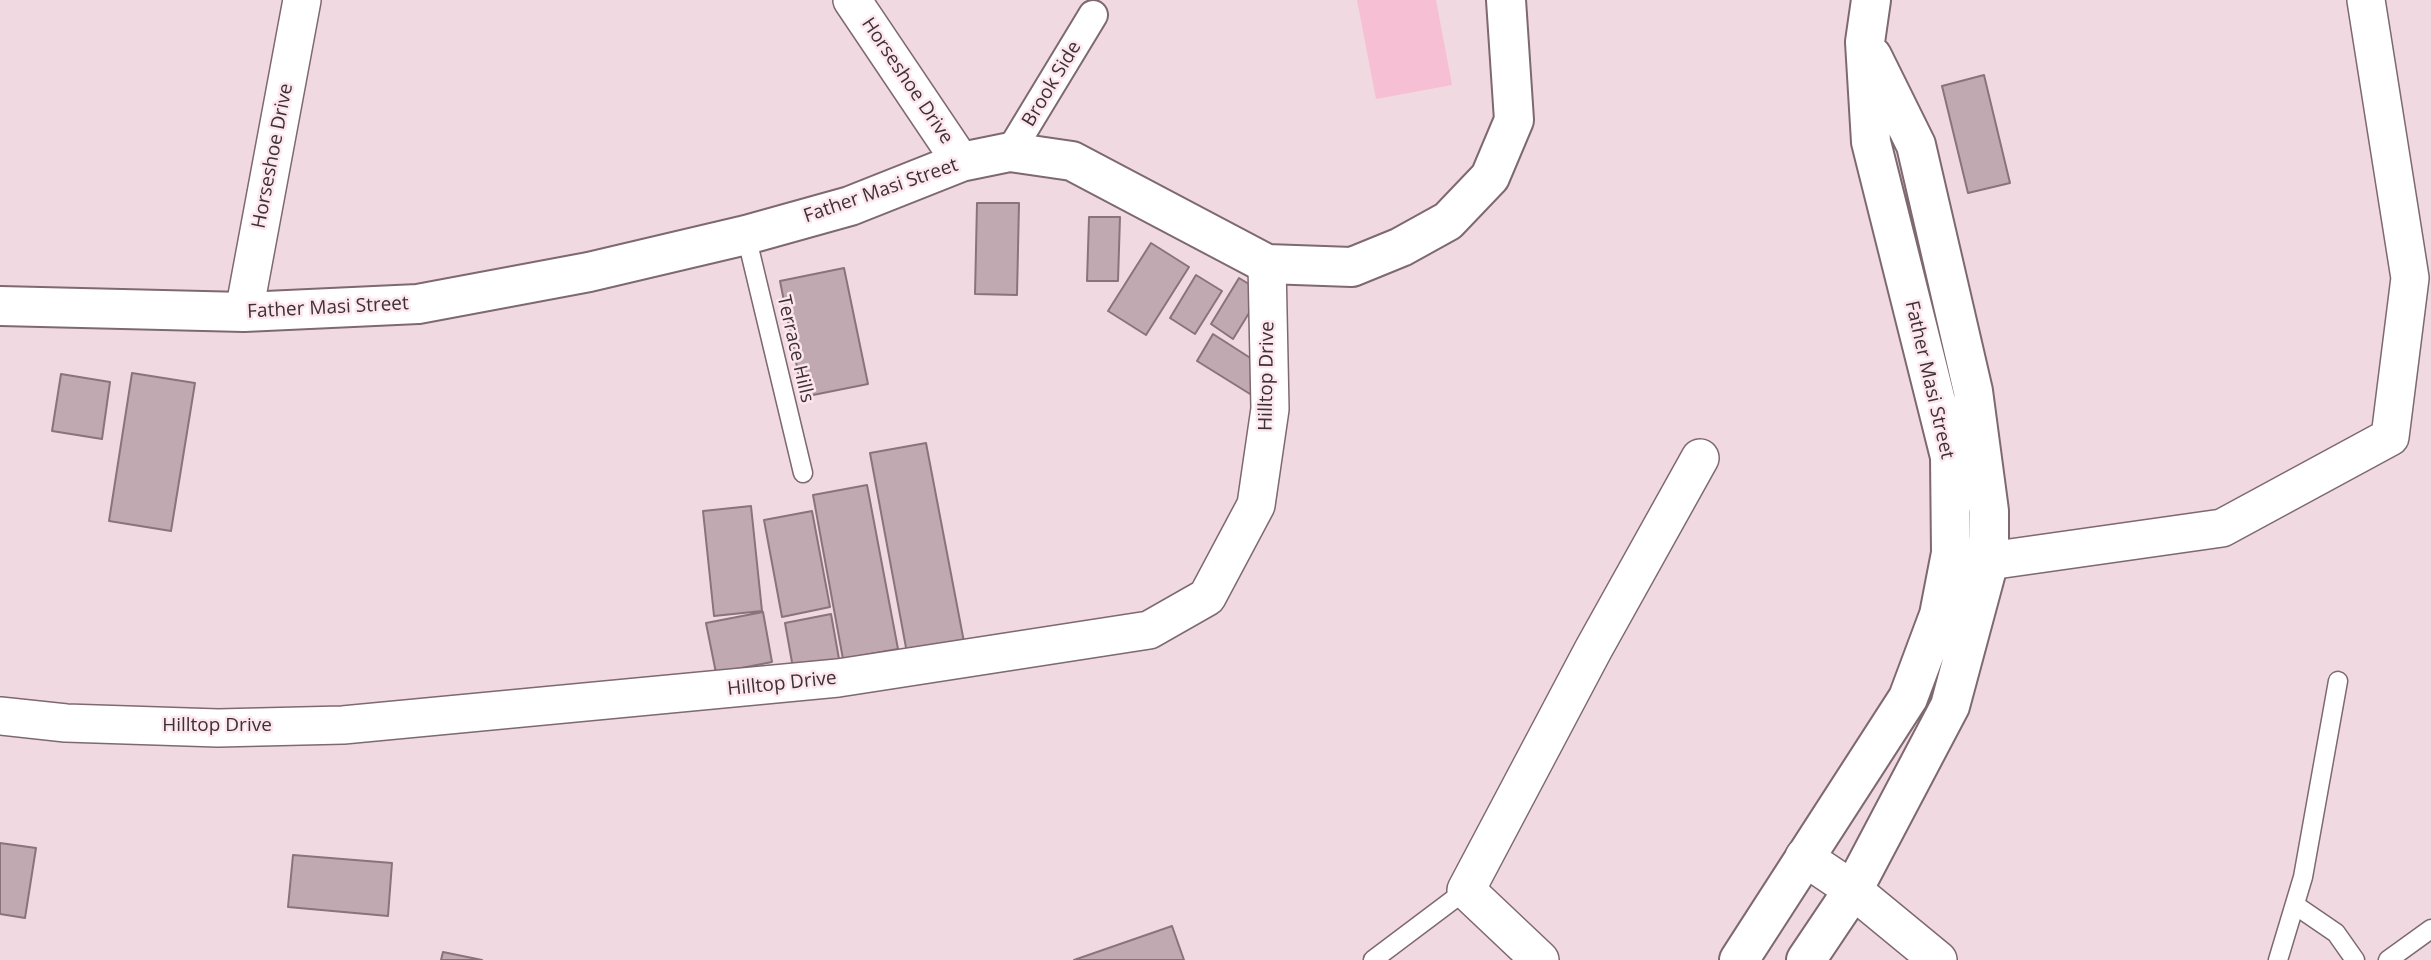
<!DOCTYPE html>
<html>
<head>
<meta charset="utf-8">
<style>
  body { margin:0 }
  canvas { display:block; background:#f1d9e1 }
</style>
</head>
<body>
<canvas width="2431" height="960"></canvas>
<script>
const ctx = document.querySelector('canvas').getContext('2d');
ctx.lineJoin = 'round';
function fillPath(path, color) { ctx.fillStyle = color; ctx.fill(path, 'evenodd'); }
function strokePath(path, color, width, dash) { ctx.strokeStyle = color; ctx.lineWidth = width; ctx.lineCap = dash ? 'butt' : 'round'; ctx.setLineDash(dash || []); ctx.stroke(path); }
function drawText(font, color, halo, rows, align = 'center') {
  ctx.font = font + ' "Open Sans",sans-serif'; ctx.lineWidth = 5; ctx.setLineDash([]); ctx.textBaseline = 'middle'; ctx.strokeStyle = halo; ctx.fillStyle = color; for (const [text, x, y, turn = 0] of rows) {
    ctx.save(); ctx.translate(x, y); ctx.rotate((+turn || 0) * Math.PI / 180); ctx.textAlign = isNaN(turn) ? turn : align; if (halo) ctx.strokeText(text, 0, 0); ctx.fillText(text, 0, 0); ctx.restore();
  }
}
fillPath(new Path2D(`
  M1357 0H1436L1452 85 1376 99Z`), '#f7bfd3');
const building = new Path2D(`
  M1984 75 2010 183 1968 193 1942 86Z
  M977 203H1019L1017 295 975 294Z
  M1089 217H1120L1118 281H1087Z
  M1151 243 1189 267 1146 335 1108 311Z
  M844 268 868 384 803 397 780 281Z
  M1196 275 1222 291 1195 334 1170 318Z
  M1239 278 1262 292 1233 339 1211 324Z
  M1213 334 1266 368 1250 394 1197 361Z
  M132 373 195 383 171 531 109 521Z
  M61 374 110 382 102 439 52 431Z
  M926 443 964 642 907 653 870 453Z
  M867 485 898 649 843 659 813 495Z
  M751 506 762 611 714 616 703 511Z
  M812 511 830 607 782 617 764 520Z
  M763 612 772 662 716 673 706 623Z
  M831 614 839 659 793 668 785 623Z
  M0 843 36 848 25 918 0 914Z
  M293 855 392 863 388 916 288 907Z
  M1172 926 1184 960H1074Z
  M443 952 482 960H441Z`);
fillPath(building, '#c0a9b1');
strokePath(building, '#89747b', 2);
const service = new Path2D(`
  M746 235 803 473
  M2295 905 2336 933 2355 960
  M1373 960 1466 890
  M2278 960 2303 877 2338 681
  M2388 960 2431 929`);
const pedestrian = new Path2D(`
  M1010 152 1093 15`);
const minor = new Path2D(`
  M852 0 961 162
  M244 312 302 0
  M1960 555 1989 561 2222 528 2390 437 2410 278 2366 0
  M0 716 66 723 218 728 343 725 838 678 1149 630 1207 597 1256 505 1270 409 1267 264
  M1804 857 1853 890 1938 960
  M1540 960 1466 890 1593 650 1700 458`);
const tertiary = new Path2D(`
  M0 306 244 312 418 304 589 272 746 235 850 206 961 162 1010 152 1072 161 1267 264 1352 267 1401 247 1448 221 1490 177 1514 120 1506 0
  M1739 960 1908 698 1939 615 1951 553 1950 457 1871 142 1865 42 1871 0
  M1806 960 1853 890 1950 706 1989 561V511L1973 391 1916 145 1872 56`);
strokePath(service, '#7e6970', 21);
strokePath(pedestrian, '#7e6970', 32);
strokePath(minor, '#7e6970', 40);
strokePath(tertiary, '#7e6970', 42);
strokePath(service, '#fff', 18);
strokePath(pedestrian, '#fff', 28);
strokePath(minor, '#fff', 37);
strokePath(tertiary, '#fff', 38);
drawText('19px', '#3b3235', '#fee6ee', [
  ["Horseshoe Drive",907,81,56],
  ["Brook Side",1052,84,-59],
  ["Horseshoe Drive",273,156,-79],
  ["Father Masi Street",881,191,-19],
  ["Father Masi Street",328,308,-3],
  ["Terrace Hills",795,349,77],
  ["Hilltop Drive",1267,376,-89],
  ["Father Masi Street",1929,380,77],
  ["Hilltop Drive",782,684,-6],
  ["Hilltop Drive",217,726]
]);
</script>
</body>
</html>
